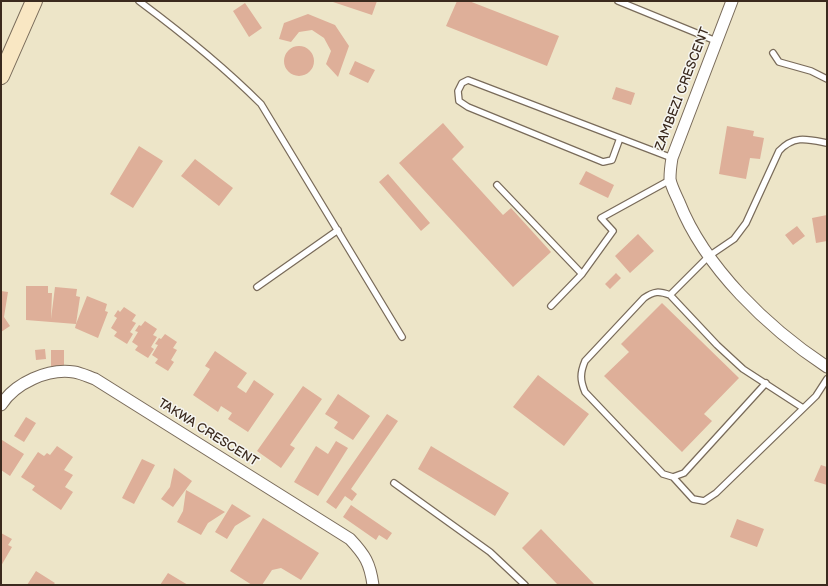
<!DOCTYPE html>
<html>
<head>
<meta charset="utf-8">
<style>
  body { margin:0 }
  #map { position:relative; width:828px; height:586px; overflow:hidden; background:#ede5c8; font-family:"Balsamiq Sans",sans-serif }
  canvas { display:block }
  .frame { position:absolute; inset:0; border:2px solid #3b2a1e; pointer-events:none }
</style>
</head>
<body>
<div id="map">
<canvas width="828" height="586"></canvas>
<div class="frame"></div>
</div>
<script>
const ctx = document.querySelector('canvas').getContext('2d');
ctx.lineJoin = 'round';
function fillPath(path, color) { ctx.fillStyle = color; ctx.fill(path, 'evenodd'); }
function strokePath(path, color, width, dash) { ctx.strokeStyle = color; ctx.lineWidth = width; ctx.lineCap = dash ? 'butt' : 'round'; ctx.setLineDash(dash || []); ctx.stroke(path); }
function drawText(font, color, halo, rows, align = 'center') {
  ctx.font = font + ' "Balsamiq Sans",sans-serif'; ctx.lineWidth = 3; ctx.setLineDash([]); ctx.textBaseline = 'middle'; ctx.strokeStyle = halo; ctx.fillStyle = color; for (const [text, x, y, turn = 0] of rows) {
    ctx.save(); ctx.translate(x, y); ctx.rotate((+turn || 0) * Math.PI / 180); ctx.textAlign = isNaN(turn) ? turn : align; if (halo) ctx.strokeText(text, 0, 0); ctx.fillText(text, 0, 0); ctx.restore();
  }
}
fillPath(new Path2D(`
  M330 1H377L372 15Z
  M457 1H469L559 36 547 66 446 26Z
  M245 3 262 28 249 37 233 11Z
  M308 14 335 25 349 46 338 77 326 64 331 51 324 38 312 30 299 32 291 42 279 39 284 23Z
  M284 61a15 15 0 1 1 30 0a15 15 0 1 1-30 0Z
  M355 61 375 70 368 83 349 74Z
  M616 87 635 93 631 105 612 99Z
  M443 123 464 147 452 159 503 215 511 208 551 252 513 287 399 163Z
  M727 126 754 131 753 136 764 138 760 159 750 158 746 179 719 174Z
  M139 146 163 161 133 208 110 194Z
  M195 159 233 188 219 206 181 176Z
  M586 171 614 185 608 198 579 184Z
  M388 174 430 223 421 231 379 182Z
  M827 215V241L816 243 812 218Z
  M797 226 805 236 793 245 785 235Z
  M638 234 654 251 630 273 615 256Z
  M616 273 621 278 610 289 605 284Z
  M26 286H48V293H52L51 319 55 287 77 289 76 296 80 297 76 324 87 296 107 304 105 311 108 312 98 338 75 328 76 324 26 320Z
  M1 291 8 292 4 317 10 326 1 332Z
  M662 303 739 378 704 414 712 421 682 452 604 376 629 352 621 344Z
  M124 307 136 315 132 321 136 323 130 332 133 334 127 344 114 336 117 332 111 328 117 318 114 316 118 310 120 312Z
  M145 321 157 329 153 335 157 337 151 347 154 349 148 358 135 350 138 346 132 342 138 332 135 331 139 325 141 326Z
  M165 334 177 342 173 348 177 350 171 360 174 362 168 371 155 363 158 359 152 355 158 345 155 344 159 338 161 339Z
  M45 349 46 359 36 360 35 350Z
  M51 350H64V366H51Z
  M215 351 247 373 237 387 246 393 254 380 274 394 248 432 228 419 232 413 221 406 218 412 193 395 210 369 205 366Z
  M538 375 589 414 564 446 513 407Z
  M303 386 322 399 290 445 295 448 281 468 257 451Z
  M338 394 370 416 353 440 334 428 338 422 325 414Z
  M387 414 398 421 351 489 357 494 352 501 345 496 336 509 326 502Z
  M26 417 36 423 24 442 14 436Z
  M2 440 24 454 10 476 1 470Z
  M336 441 348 448 318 496 294 482 316 446 328 454Z
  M57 446 73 457 64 470 73 475 65 487 73 492 61 510 32 490 35 486 21 477 38 452 44 456 47 453 50 455Z
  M431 446 509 493 495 516 418 469Z
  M142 459 155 465 134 504 122 498Z
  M821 465 827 467V485L814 481Z
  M174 468 192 481 173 507 161 499 170 487Z
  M186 490 225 512 208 523 201 535 177 522 183 511Z
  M232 504 251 516 235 526 227 539 215 532Z
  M351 505 392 533 387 540 379 535 376 540 343 517Z
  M263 518 319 553 301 580 281 568 272 570 262 585H252L230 571Z
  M737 519 764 529 757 547 730 537Z
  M541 529 595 585H558L522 548Z
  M1 533 12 539 8 545 12 547 1 566Z
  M36 571 55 583 53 585H27Z
  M168 573 188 585H160Z`), '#deaf99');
const lane = new Path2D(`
  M139 1C182 33 223 66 261 104L402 337
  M618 1 716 41
  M773 53 779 62 811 71 827 79
  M620 138 612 160 603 162 468 107 459 101 458 91 462 83 468 80 672 158
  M497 185 582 274 613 231 601 218 670 180
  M257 287 338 230
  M670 295 717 345 743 369 803 408
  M551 306 582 274
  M766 383 684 473 673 477 663 474 585 392C580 380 580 373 585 361L644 298C654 291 659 291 670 295L709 256 734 239 746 223 779 151C794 135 807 139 827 143
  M673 477 693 499 704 501 716 493 816 396 827 379
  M394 483 490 552 525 585`);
const street = new Path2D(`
  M732 1 672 158C671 164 670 172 670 179 671 186 676 195 679 202 705 268 768 328 827 367
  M1 405C15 383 48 368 74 372 81 373 89 377 95 379L350 539C365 555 370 563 373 585`);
const secondary = new Path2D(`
  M1 76 34 1`);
strokePath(lane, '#796b5a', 8);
strokePath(street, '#796b5a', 13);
strokePath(secondary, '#796b5a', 18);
strokePath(lane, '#fff', 5.5);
strokePath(street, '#fff', 11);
strokePath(secondary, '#f9e7c3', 16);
drawText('13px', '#3b2a1e', '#f6f6f2', [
  ["ZAMBEZI CRESCENT",683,89,-69],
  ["TAKWA CRESCENT",208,433,32]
]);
</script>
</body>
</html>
